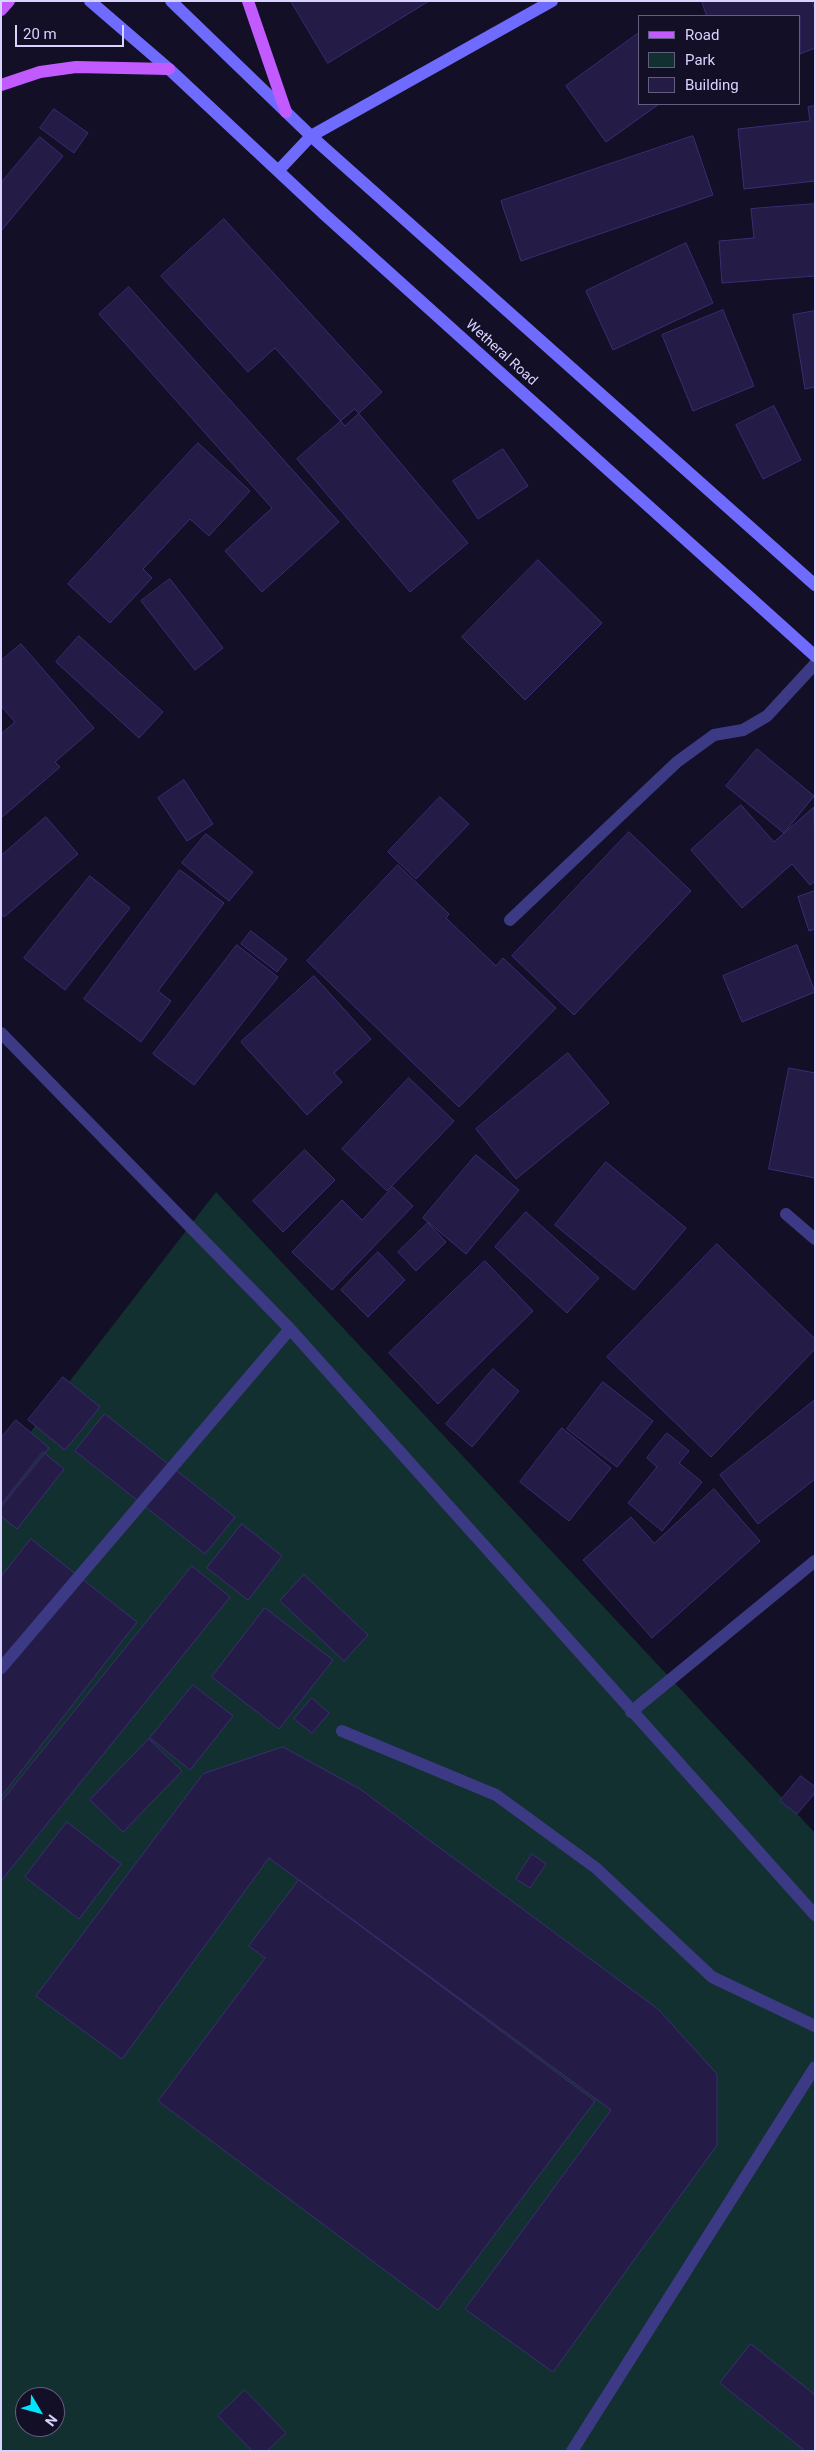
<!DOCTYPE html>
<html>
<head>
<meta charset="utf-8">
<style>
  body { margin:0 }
  #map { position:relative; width:816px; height:2452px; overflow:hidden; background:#130f26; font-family:Roboto,sans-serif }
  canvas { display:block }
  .frame { position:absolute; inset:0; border:2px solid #d9d4ff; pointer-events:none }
  .legend { position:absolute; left:638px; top:15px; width:162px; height:90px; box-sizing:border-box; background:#130f26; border:1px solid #625e7d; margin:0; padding:6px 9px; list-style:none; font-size:15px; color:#d9d4ff }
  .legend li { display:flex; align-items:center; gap:10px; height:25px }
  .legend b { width:25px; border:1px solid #625e7d }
  .north { position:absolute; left:15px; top:2387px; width:50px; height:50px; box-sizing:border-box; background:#130f26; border:1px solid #625e7d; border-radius:50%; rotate:127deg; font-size:14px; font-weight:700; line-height:20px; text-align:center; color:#d9d4ff }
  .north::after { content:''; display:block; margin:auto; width:18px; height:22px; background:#00e5ff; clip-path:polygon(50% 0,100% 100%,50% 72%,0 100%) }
  .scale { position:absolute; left:15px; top:25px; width:109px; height:22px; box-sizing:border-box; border:2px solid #d9d4ff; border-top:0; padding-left:6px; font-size:15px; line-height:18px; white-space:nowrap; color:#d9d4ff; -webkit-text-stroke:4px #130f26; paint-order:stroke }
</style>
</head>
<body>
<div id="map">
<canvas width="816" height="2452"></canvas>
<div class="frame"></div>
<ul class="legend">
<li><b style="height:6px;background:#c25bff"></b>Road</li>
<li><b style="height:14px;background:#12302f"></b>Park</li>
<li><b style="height:14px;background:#241b47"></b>Building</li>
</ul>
<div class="north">N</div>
<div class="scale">20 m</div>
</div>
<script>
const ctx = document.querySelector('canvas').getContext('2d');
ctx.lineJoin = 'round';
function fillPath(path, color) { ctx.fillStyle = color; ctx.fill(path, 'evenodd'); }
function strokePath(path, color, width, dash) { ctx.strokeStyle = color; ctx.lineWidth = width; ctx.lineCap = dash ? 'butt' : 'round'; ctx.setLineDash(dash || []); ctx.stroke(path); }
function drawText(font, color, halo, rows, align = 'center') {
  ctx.font = font + ' Roboto,sans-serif'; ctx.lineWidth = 4; ctx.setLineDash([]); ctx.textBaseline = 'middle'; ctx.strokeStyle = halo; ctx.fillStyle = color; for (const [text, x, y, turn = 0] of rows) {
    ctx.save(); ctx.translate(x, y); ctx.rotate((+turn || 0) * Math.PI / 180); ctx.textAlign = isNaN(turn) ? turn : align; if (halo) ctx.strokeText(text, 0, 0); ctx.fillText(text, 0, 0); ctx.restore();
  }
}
fillPath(new Path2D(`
  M216 1192 815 1833V2451H1V1470ZM25 2397H55V2427H25Z`), '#12302f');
const building = new Path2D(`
  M291 1H429L328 63Z
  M702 1H812L815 10V48L800 54V16H707Z
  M640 32V104H659L606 142 566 86Z
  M815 106V181L744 189 738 129 810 121 808 107Z
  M54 109 88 133 74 153 40 128Z
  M693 136 713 195 521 261 501 201Z
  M40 137 63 156 1 231V183Z
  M815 204V276L722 283 719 241 754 238 751 209Z
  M224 219 382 392 345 426 275 348 248 372 161 276Z
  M686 243 713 303 613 350 586 291Z
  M129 287 339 522 262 592 225 551 272 508 99 314Z
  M723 310 754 386 693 411 662 335Z
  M815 311V387L805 389 793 315Z
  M774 406 801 460 763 479 736 425Z
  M355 409 468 543 410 592 297 459Z
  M198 443 250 491 209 536 190 519 143 569 152 578 110 623 68 584Z
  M503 449 528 486 478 519 453 481Z
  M538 560 602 623 525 700 462 637Z
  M170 579 223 648 195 670 141 601Z
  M79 636 163 712 139 738 56 662Z
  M21 644 94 728 55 762 60 767 1 818V734L15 722 1 706V661Z
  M757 749 814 796 784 833 726 786Z
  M184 780 213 824 187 841 158 798Z
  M440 797 469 824 416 879 388 852Z
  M741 805 774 842 814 807 815 881 810 885 792 864 742 908 691 850Z
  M46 817 78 854 4 917 1 913V856Z
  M629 832 691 891 574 1015 512 956Z
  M206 834 253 872 229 901 182 863Z
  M398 865 449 914 446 918 496 966 503 958 556 1008 459 1107 307 961Z
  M180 870 224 903 158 991 171 1001 141 1042 84 999Z
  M90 876 130 908 65 990 24 958Z
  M815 891V929L809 931 798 897Z
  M251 931 287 959 277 972 241 944Z
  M237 945 278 977 194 1085 153 1054Z
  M797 945 815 992 742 1022 723 976Z
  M314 976 371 1039 334 1073 342 1082 307 1115 241 1042Z
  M568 1053 609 1103 516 1179 476 1129Z
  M789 1068 815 1073V1178L769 1169Z
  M409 1078 454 1121 387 1191 342 1149Z
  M305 1150 335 1180 283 1232 253 1201Z
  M476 1155 519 1190 466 1254 423 1218Z
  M606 1162 686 1228 634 1290 555 1225Z
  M393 1187 413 1206 332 1290 292 1252 342 1200 362 1220Z
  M526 1212 599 1278 567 1313 495 1247Z
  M428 1223 446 1242 416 1271 398 1252Z
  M717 1244 815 1339V1349L711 1457 607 1357Z
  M378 1252 405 1280 368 1317 341 1290Z
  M485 1261 533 1311 438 1404 389 1353Z
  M493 1369 519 1391 472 1447 446 1424Z
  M63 1377 100 1407 65 1450 28 1420Z
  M603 1382 653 1421 617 1467 567 1429Z
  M815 1400V1479L758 1524 720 1475Z
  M105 1414 235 1517 205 1554 75 1451Z
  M16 1420 49 1448 1 1507V1438Z
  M562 1428 611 1468 569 1521 520 1482Z
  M667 1433 689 1451 679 1463 702 1482 662 1531 628 1503 657 1467 647 1458Z
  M43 1452 64 1469 17 1529 1 1516V1505Z
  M714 1489 760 1541 652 1638 583 1560 631 1517 654 1543Z
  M242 1524 282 1556 248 1600 207 1568Z
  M31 1539 137 1622 1 1797V1577Z
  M192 1566 230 1597 1 1881V1802Z
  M304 1575 368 1635 344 1661 280 1601Z
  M265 1608 333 1660 279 1729 212 1677Z
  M193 1685 233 1716 190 1770 150 1738Z
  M312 1698 329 1713 312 1733 294 1719Z
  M149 1739 182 1771 123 1832 90 1800Z
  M283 1747 360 1789 658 2009 717 2074V2145L553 2372 465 2309 611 2110 269 1858 122 2059 36 1996 203 1774Z
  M801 1776 815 1787V1793L797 1814 780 1801Z
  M67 1822 121 1864 79 1919 25 1877Z
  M532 1854 546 1864 530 1888 516 1879Z
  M299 1880 595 2101 438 2310 158 2101 265 1958 249 1946Z
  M751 2344 815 2395V2451H805L720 2383Z
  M245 2390 286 2433 267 2451H252L218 2416Z`);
fillPath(building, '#241b47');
strokePath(building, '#3b2d73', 1);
strokePath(new Path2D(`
  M510 920 677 762 714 735 743 730 767 716 815 664
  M342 1731 496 1795 596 1868 712 1977 815 2026
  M572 2451 815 2067`), '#3d3a85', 12);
strokePath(new Path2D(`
  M1 1033 290 1329 815 1915
  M786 1214 815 1239
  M1 1668 290 1329
  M631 1712 815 1561`), '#3d3a85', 12);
strokePath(new Path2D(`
  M90 1 169 69 324 214 815 656
  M171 1 311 136 815 585
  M278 171 311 136 552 1`), '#6f6bff', 12);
strokePath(new Path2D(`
  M248 1 286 112
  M1 10 9 1
  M1 85 40 72 76 67 169 69`), '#c25bff', 12);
drawText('14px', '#d9d4ff', '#130f26', [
  ["Wetheral Road",501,353,42]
]);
</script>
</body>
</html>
